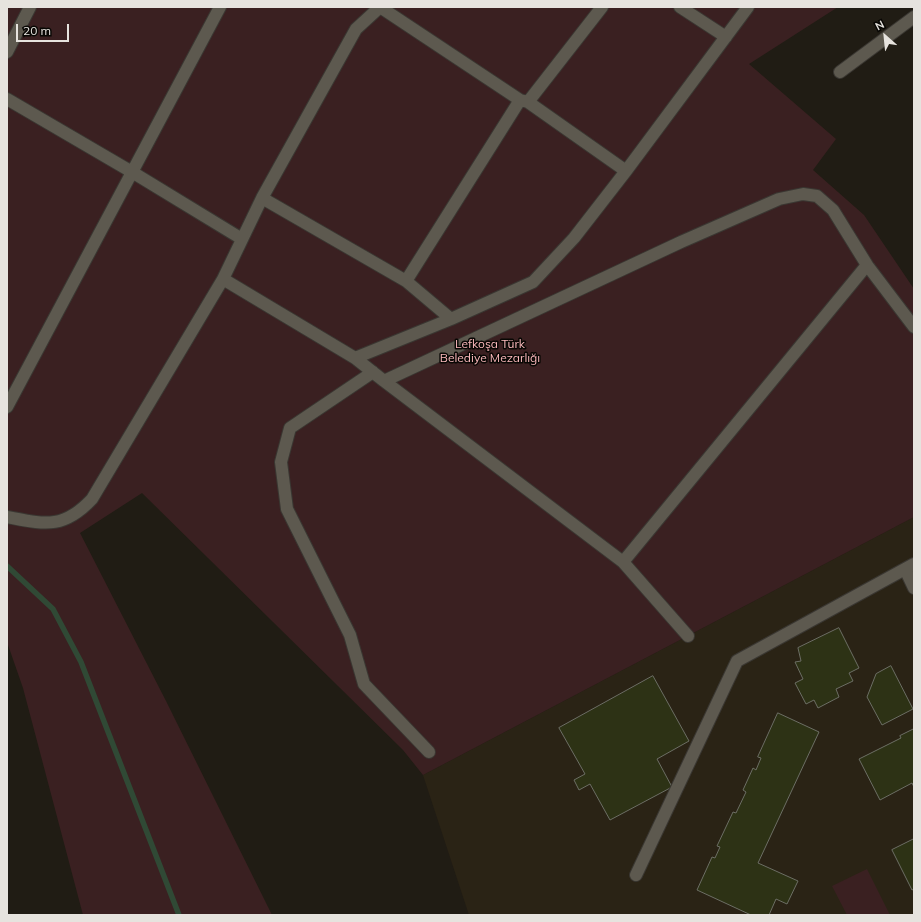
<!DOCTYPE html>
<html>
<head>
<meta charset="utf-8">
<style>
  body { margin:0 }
  #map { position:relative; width:921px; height:922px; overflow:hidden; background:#201c14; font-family:Mulish,sans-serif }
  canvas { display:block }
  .frame { position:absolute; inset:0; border:8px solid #e6e3de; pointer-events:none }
  .north { position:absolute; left:865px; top:16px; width:40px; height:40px; -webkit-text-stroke:3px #080704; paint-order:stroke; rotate:333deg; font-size:11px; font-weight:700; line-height:16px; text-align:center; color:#e6e3de }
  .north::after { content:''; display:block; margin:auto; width:14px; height:18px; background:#e6e3de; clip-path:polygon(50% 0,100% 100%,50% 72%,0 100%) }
  .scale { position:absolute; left:16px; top:24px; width:53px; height:18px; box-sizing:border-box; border:2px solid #e6e3de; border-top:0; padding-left:5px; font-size:12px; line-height:14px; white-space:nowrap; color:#e6e3de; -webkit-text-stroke:3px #080704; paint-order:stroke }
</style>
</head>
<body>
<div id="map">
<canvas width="921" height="922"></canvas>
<div class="frame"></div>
<div class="north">N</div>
<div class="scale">20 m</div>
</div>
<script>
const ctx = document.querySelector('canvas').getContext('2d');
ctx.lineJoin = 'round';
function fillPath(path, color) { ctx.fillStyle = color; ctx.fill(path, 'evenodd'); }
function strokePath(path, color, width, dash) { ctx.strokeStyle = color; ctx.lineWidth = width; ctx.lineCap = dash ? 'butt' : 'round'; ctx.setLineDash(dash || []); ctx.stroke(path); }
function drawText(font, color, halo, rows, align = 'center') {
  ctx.font = font + ' Mulish,sans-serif'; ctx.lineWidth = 3; ctx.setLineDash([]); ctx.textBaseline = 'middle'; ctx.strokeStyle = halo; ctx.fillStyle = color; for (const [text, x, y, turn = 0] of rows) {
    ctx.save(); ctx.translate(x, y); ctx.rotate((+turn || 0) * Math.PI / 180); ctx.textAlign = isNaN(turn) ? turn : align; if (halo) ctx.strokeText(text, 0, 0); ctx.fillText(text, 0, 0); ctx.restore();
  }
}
fillPath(new Path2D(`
  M914 517V915H469L423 775Z`), '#2a2315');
fillPath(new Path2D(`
  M7 7H838L749 64 836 139 813 170 864 215 914 289V517L423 775 403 750 142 493 80 533 166 701 272 915H83L23 688 7 642Z
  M867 869 890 915H847L832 886Z`), '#3a2021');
strokePath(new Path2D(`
  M7 566 53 609 81 662 179 915`), '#304935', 5.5);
const building = new Path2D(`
  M839 628 859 668 849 673 853 681 836 689 839 697 818 708 814 700 806 704 795 683 803 679 795 662 801 661 798 648Z
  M891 666 913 709 882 725 867 697 876 674Z
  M653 676 689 741 657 759 672 787 610 820 590 784 579 790 574 780 585 774 559 728Z
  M778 713 819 732 758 863 798 881 787 904 776 899 769 915H751L697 890 712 857 715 858 720 847 717 846 733 812 736 813 746 792 743 790 753 768 756 770 761 758 758 757Z
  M914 729V787L912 783 880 800 859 759 901 738 900 736Z
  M914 839V889L912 890 892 850Z`);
fillPath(building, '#2d3215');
strokePath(building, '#6c6e64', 1);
const minor = new Path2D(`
  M380 7 520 100 528 102 626 171
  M680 7 726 37
  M7 52 30 7
  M840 72 914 17
  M7 99 132 172 242 239
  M528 102 602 7
  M262 198 406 281 451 319
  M223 279 355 358 384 381 623 562 688 636
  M406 281 520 100
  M355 358 451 319 533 282 574 238 626 171 748 7
  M373 372 290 428 281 462 287 509 350 635 364 684 429 752
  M384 381 681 242 779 199 803 194 817 196 833 210 867 265 914 327
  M7 407 220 7
  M7 517C44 524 63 530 92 499L223 279 262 198 356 29 380 7
  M623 562 867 265
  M905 569 914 588
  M636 875 737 661 914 564`);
strokePath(minor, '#3a3732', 14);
strokePath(minor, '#5d594f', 12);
drawText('12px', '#fbb9bc', '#080704', [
  ["Lefkoşa Türk",490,344],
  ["Belediye Mezarlığı",490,358]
]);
</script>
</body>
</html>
